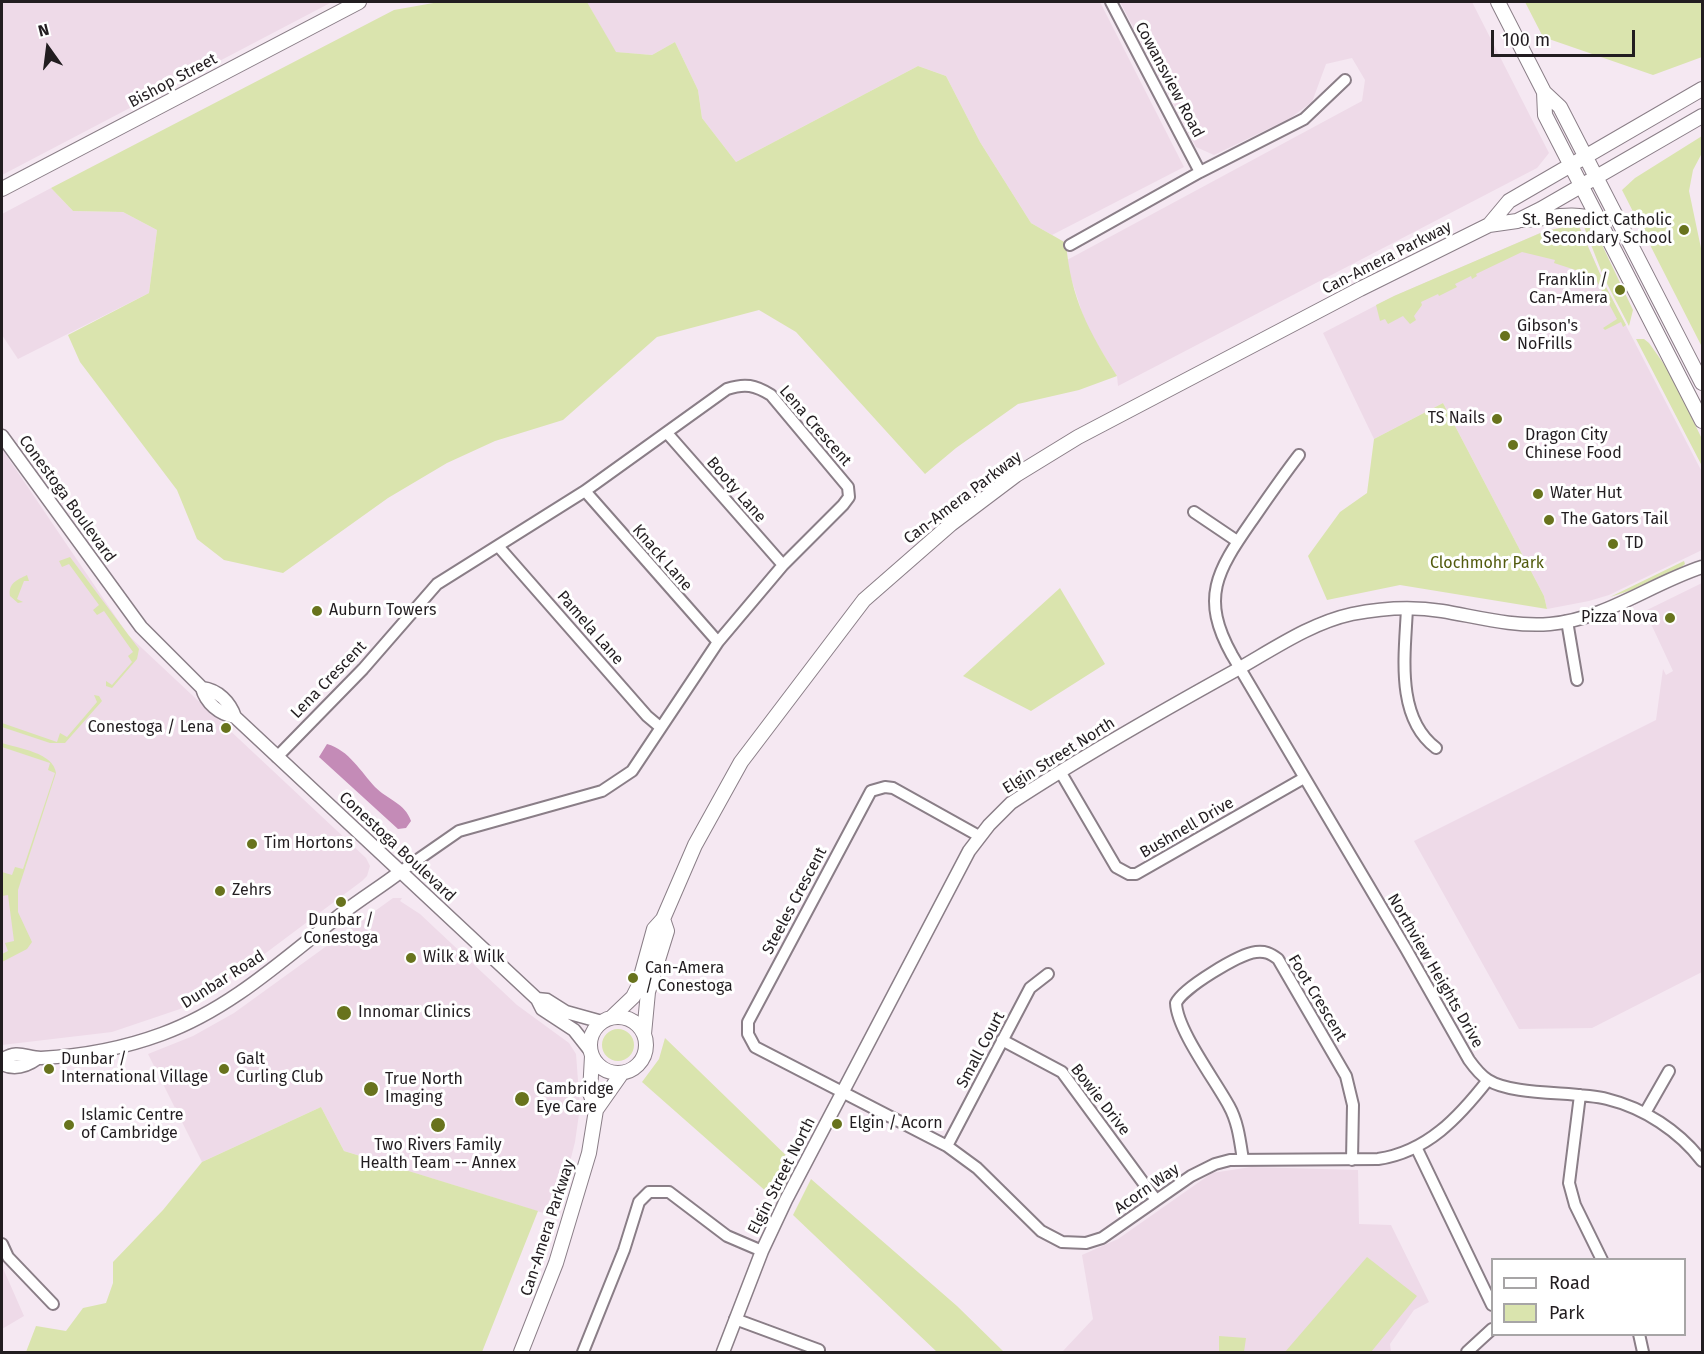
<!DOCTYPE html>
<html>
<head>
<meta charset="utf-8">
<style>
  body { margin:0 }
  #map { position:relative; width:1704px; height:1354px; overflow:hidden; background:#f5e8f2; font-family:"Fira Sans",sans-serif }
  canvas { display:block }
  .frame { position:absolute; inset:0; border:3px solid #221d20; pointer-events:none }
  .legend { position:absolute; left:1491px; top:1258px; width:195px; height:78px; box-sizing:border-box; background:#fff; border:2px solid #a7a5a6; margin:0; padding:8px 10px; list-style:none; font-size:18px; color:#221d20 }
  .legend li { display:flex; align-items:center; gap:12px; height:30px }
  .legend b { width:30px; border:2px solid #a7a5a6 }
  .north { position:absolute; left:18px; top:18px; width:60px; height:60px; -webkit-text-stroke:4px #fff; paint-order:stroke; rotate:346deg; font-size:16px; font-weight:700; line-height:24px; text-align:center; color:#221d20 }
  .north::after { content:''; display:block; margin:auto; width:21px; height:27px; background:#221d20; clip-path:polygon(50% 0,100% 100%,50% 72%,0 100%) }
  .scale { position:absolute; left:1491px; top:30px; width:144px; height:27px; box-sizing:border-box; border:3px solid #221d20; border-top:0; padding-left:8px; font-size:18px; line-height:21px; white-space:nowrap; color:#221d20; -webkit-text-stroke:4px #fff; paint-order:stroke }
</style>
</head>
<body>
<div id="map">
<canvas width="1704" height="1354"></canvas>
<div class="frame"></div>
<ul class="legend">
<li><b style="height:8px;background:#fff"></b>Road</li>
<li><b style="height:16px;background:#dae4ae"></b>Park</li>
</ul>
<div class="north">N</div>
<div class="scale">100 m</div>
</div>
<script>
const ctx = document.querySelector('canvas').getContext('2d');
ctx.lineJoin = 'round';
function fillPath(path, color) { ctx.fillStyle = color; ctx.fill(path, 'evenodd'); }
function strokePath(path, color, width, dash) { ctx.strokeStyle = color; ctx.lineWidth = width; ctx.lineCap = dash ? 'butt' : 'round'; ctx.setLineDash(dash || []); ctx.stroke(path); }
function drawText(font, color, halo, rows, align = 'center') {
  ctx.font = font + ' "Fira Sans",sans-serif'; ctx.lineWidth = 6; ctx.setLineDash([]); ctx.textBaseline = 'middle'; ctx.strokeStyle = halo; ctx.fillStyle = color; for (const [text, x, y, turn = 0] of rows) {
    ctx.save(); ctx.translate(x, y); ctx.rotate((+turn || 0) * Math.PI / 180); ctx.textAlign = isNaN(turn) ? turn : align; if (halo) ctx.strokeText(text, 0, 0); ctx.fillText(text, 0, 0); ctx.restore();
  }
}
fillPath(new Path2D(`
  M2 2H332L2 175Z
  M587 2H1100L1184 167 1052 235 1031 223 980 142 946 76 918 66 736 162 702 118 698 90 675 42 652 55 615 52Z
  M1120 2H1472L1549 153 1537 168 1118 386 1117 376 1087 328 1069 272 1067 260 1362 101 1365 80 1352 58 1326 64 1312 102 1289 119 1214 155 1196 147Z
  M51 188 73 211 123 212 157 230 149 293 18 359 2 335V214Z
  M1570 225 1579 226 1605 285 1702 472V550L1609 595 1589 601 1547 609 1544 596 1443 403 1374 439 1323 333 1394 296 1545 231Z
  M2 449 128 635 366 858 370 866 367 876 362 881 223 985 180 1009 112 1032 2 1045Z
  M1702 583V972L1592 1028 1519 1029 1414 841 1656 720 1663 669 1666 675 1673 671 1645 611Z
  M393 898H402L400 901 420 914 517 1005 569 1043 576 1054 580 1107 575 1142 556 1217 344 1151 321 1107 202 1162 148 1054 193 1036 234 1013Z
  M1251 1167 1358 1170 1359 1224 1391 1225 1429 1302 1414 1310 1390 1344 1391 1352H1062L1093 1319 1082 1255 1118 1239 1212 1173Z
  M2 1266 24 1316 2 1329Z`), '#eedae8');
fillPath(new Path2D(`
  M439 2H587L616 52 652 55 675 42 698 90 702 118 736 162 918 66 946 76 980 142 1031 223 1066 243C1071 299 1088 330 1117 376L1079 390 1018 404 956 448 925 474 796 332 759 310 657 337 563 420 495 441 447 463 388 498 283 573 224 560 197 539 177 490 80 362 68 335 149 293 157 230 123 212 73 211 51 188 394 10Z
  M1525 2H1702V57L1653 75 1543 37Z
  M1702 136V153L1693 170 1689 191 1702 253V347L1622 190 1635 178Z
  M1581 219 1594 228 1633 310 1629 326 1604 278Z
  M1575 225 1579 226 1605 285 1626 325 1623 327 1621 322 1605 330 1603 328 1617 319 1594 276 1554 263 1555 260 1522 252 1476 274 1477 276 1472 279 1471 276 1455 284 1457 287 1439 296 1438 294 1421 302 1422 305 1414 316 1416 320 1410 324 1403 316 1388 324 1385 319 1380 321 1376 305 1394 296 1545 231Z
  M1636 339H1644L1649 343 1669 371 1702 439V466Z
  M1443 403 1544 596 1547 609 1400 585 1327 600 1308 556 1340 512 1367 493 1374 439Z
  M70 557 139 649 137 659 112 688 106 686V681L112 685 132 662 128 656 133 652 104 611 97 615 93 610 99 605 69 564 62 567 59 561Z
  M1684 561 1685 564 1680 568 1642 587 1610 597Z
  M27 575 29 581H24L17 599 23 602 18 603 10 596C8 583 17 580 27 575Z
  M1060 588 1105 664 1031 711 963 676Z
  M94 695 99 696 102 701 65 743H50L2 727V723L57 742 60 733 67 737 97 702Z
  M2 743C18 748 54 753 56 773L18 890V912L32 942 27 949 2 962V954L8 951 5 943 14 941 8 895 2 896V872L12 875 15 867 23 869 55 773 48 770 50 763 2 747Z
  M602 1045a16 16 0 1 1 32 0a16 16 0 1 1-32 0Z
  M665 1038 795 1164 777 1201 642 1082 659 1059Z
  M321 1107 344 1151 538 1211 482 1352H26L36 1326 66 1331 83 1308 106 1303 113 1283V1262L163 1210 202 1162Z
  M811 1179 957 1306 1004 1352H937L793 1215Z
  M1367 1257 1417 1296 1371 1352H1285Z
  M1219 1336 1246 1338 1244 1352H1219Z`), '#dae4ae');
fillPath(new Path2D(`
  M327 744C349 750 361 772 375 787 388 800 405 803 411 821L406 828 398 829 319 757Z`), '#c48bb7');
const minor = new Path2D(`
  M1111 2 1200 172
  M1070 245 1200 172 1304 119 1345 80
  M667 433 783 565
  M1299 455C1282 477 1267 499 1251 522 1217 571 1200 598 1232 655L1406 949 1469 1060C1474 1067 1480 1075 1488 1080 1513 1096 1575 1091 1607 1099 1644 1108 1679 1131 1702 1161
  M585 491 718 642
  M1194 512 1237 541
  M498 546 647 716 660 727
  M1407 608C1405 654 1395 717 1436 748
  M1567 621 1577 680
  M277 757 363 669 437 584 585 491 727 389C745 383 755 385 771 395L848 487 849 497 843 505 783 565 718 642 632 771 602 791 459 831 400 872
  M1061 773 1116 867 1129 874H1136L1304 778
  M979 836 893 788 885 787 871 791 748 1022V1034L755 1047 947 1146 977 1168 1041 1231 1062 1242 1086 1243 1102 1238 1191 1176 1215 1164 1230 1160 1378 1159C1427 1152 1459 1117 1488 1080
  M1002 1040 1062 1072 1156 1200
  M1580 1095 1569 1183 1575 1205 1602 1260
  M1645 1113 1669 1071
  M947 1146 1030 988 1048 974
  M1416 1147 1492 1305
  M1243 1160C1240 1141 1238 1122 1229 1106 1215 1080 1177 1030 1176 1003 1183 988 1239 954 1256 952 1265 951 1270 953 1278 959L1346 1076 1353 1105 1352 1160
  M2 1244 8 1257 53 1304
  M735 1319 819 1350
  M1639 1334 1643 1352
  M583 1352 624 1250 639 1202 649 1192H669L727 1236 762 1251
  M1467 1352 1492 1329`);
const tertiary = new Path2D(`
  M2 436 141 627 202 688C206 703 219 714 235 717
  M202 688C218 690 230 702 235 717L537 999 542 1009 574 1030 589 1049
  M537 999 547 1000 566 1012 602 1022
  M2 1060C18 1049 26 1058 41 1058 81 1056 124 1048 162 1034 231 1009 286 957 344 912 362 898 382 886 400 872
  M2 1064C14 1070 27 1066 38 1058
  M723 1352 762 1251 786 1200 969 851 989 825 1011 803C1084 755 1162 711 1238 669 1275 648 1311 623 1352 614 1382 608 1412 606 1442 611 1478 617 1513 627 1550 624 1606 619 1650 584 1702 567`);
const secondary = new Path2D(`
  M1498 2 1544 92 1560 107 1702 383
  M1544 92 1545 115 1702 421
  M2 189 359 2
  M1522 220C1549 219 1573 210 1599 221
  M1489 225 1509 201 1702 89
  M590 1045a28 28 0 1 1 56 0a28 28 0 1 1-56 0Z
  M612 1017 633 997 638 987 654 929 663 919 695 845 741 762 864 600 951 524 1016 475 1078 437 1360 289 1489 225 1517 221 1541 209 1702 116
  M644 1034 648 992 667 931 663 919
  M596 1110 622 1073
  M521 1352 556 1263 589 1153 596 1110 590 1093 592 1056`);
strokePath(minor, '#8a7e87', 14);
strokePath(tertiary, '#8a7e87', 15);
strokePath(secondary, '#8a7e87', 16);
strokePath(minor, '#fff', 10);
strokePath(tertiary, '#fff', 12);
strokePath(secondary, '#fff', 14);
for (const [x, y, r, color] of [
  [1684,230,6,"#68731d"],
  [1620,290,6,"#68731d"],
  [1505,336,6,"#68731d"],
  [1497,419,6,"#68731d"],
  [1513,445,6,"#68731d"],
  [1538,494,6,"#68731d"],
  [1549,520,6,"#68731d"],
  [1613,544,6,"#68731d"],
  [317,611,6,"#68731d"],
  [1670,618,6,"#68731d"],
  [226,728,6,"#68731d"],
  [252,844,6,"#68731d"],
  [220,891,6,"#68731d"],
  [341,902,6,"#68731d"],
  [411,958,6,"#68731d"],
  [633,978,6,"#68731d"],
  [344,1013,8,"#68731d"],
  [49,1069,6,"#68731d"],
  [224,1069,6,"#68731d"],
  [371,1089,8,"#68731d"],
  [522,1099,8,"#68731d"],
  [837,1124,6,"#68731d"],
  [69,1125,6,"#68731d"],
  [438,1125,8,"#68731d"]
]) { const dot = new Path2D(); dot.arc(x, y, r, 0, 2 * Math.PI); ctx.fillStyle = color; ctx.fill(dot); strokePath(dot, '#fff', 2); }
drawText('16px', '#221d20', '#fff', [
  ["Cowansview Road",1169,80,62],
  ["Bishop Street",173,81,-28],
  ["Can-Amera Parkway",1387,258,-27],
  ["Lena Crescent",815,426,49],
  ["Booty Lane",736,490,49],
  ["Can-Amera Parkway",963,498,-37],
  ["Conestoga Boulevard",67,499,54],
  ["Knack Lane",662,558,49],
  ["Pamela Lane",590,628,49],
  ["Lena Crescent",329,680,-46],
  ["Elgin Street North",1059,756,-32],
  ["Bushnell Drive",1187,828,-30],
  ["Conestoga Boulevard",397,847,43],
  ["Steeles Crescent",795,901,-62],
  ["Northview Heights Drive",1435,971,60],
  ["Dunbar Road",223,980,-32],
  ["Foot Crescent",1317,998,59],
  ["Small Court",981,1050,-62],
  ["Bowie Drive",1100,1100,52],
  ["Elgin Street North",782,1176,-63],
  ["Acorn Way",1147,1189,-35],
  ["Can-Amera Parkway",548,1228,-72]
]);
drawText('16px', '#221d20', '#fff', [
  ["St. Benedict Catholic",1672,221,"right"],
  ["Secondary School",1672,239,"right"],
  ["Franklin /",1608,281,"right"],
  ["Can-Amera",1608,299,"right"],
  ["Gibson's",1517,327],
  ["NoFrills",1517,345],
  ["TS Nails",1485,419,"right"],
  ["Dragon City",1525,436],
  ["Chinese Food",1525,454],
  ["Water Hut",1550,494],
  ["The Gators Tail",1561,520],
  ["TD",1625,544],
  ["Auburn Towers",329,611],
  ["Pizza Nova",1658,618,"right"],
  ["Conestoga / Lena",214,728,"right"],
  ["Tim Hortons",264,844],
  ["Zehrs",232,891],
  ["Dunbar /",341,921,"center"],
  ["Conestoga",341,939,"center"],
  ["Wilk & Wilk",423,958],
  ["Can-Amera",645,969],
  ["/ Conestoga",645,987],
  ["Innomar Clinics",358,1013],
  ["Dunbar /",61,1060],
  ["International Village",61,1078],
  ["Galt",236,1060],
  ["Curling Club",236,1078],
  ["True North",385,1080],
  ["Imaging",385,1098],
  ["Cambridge",536,1090],
  ["Eye Care",536,1108],
  ["Islamic Centre",81,1116],
  ["of Cambridge",81,1134],
  ["Elgin / Acorn",849,1124],
  ["Two Rivers Family",438,1146,"center"],
  ["Health Team -- Annex",438,1164,"center"]
], 'left');
drawText('16px', '#525b0e', '#fff', [
  ["Clochmohr Park",1487,564]
]);
</script>
</body>
</html>
